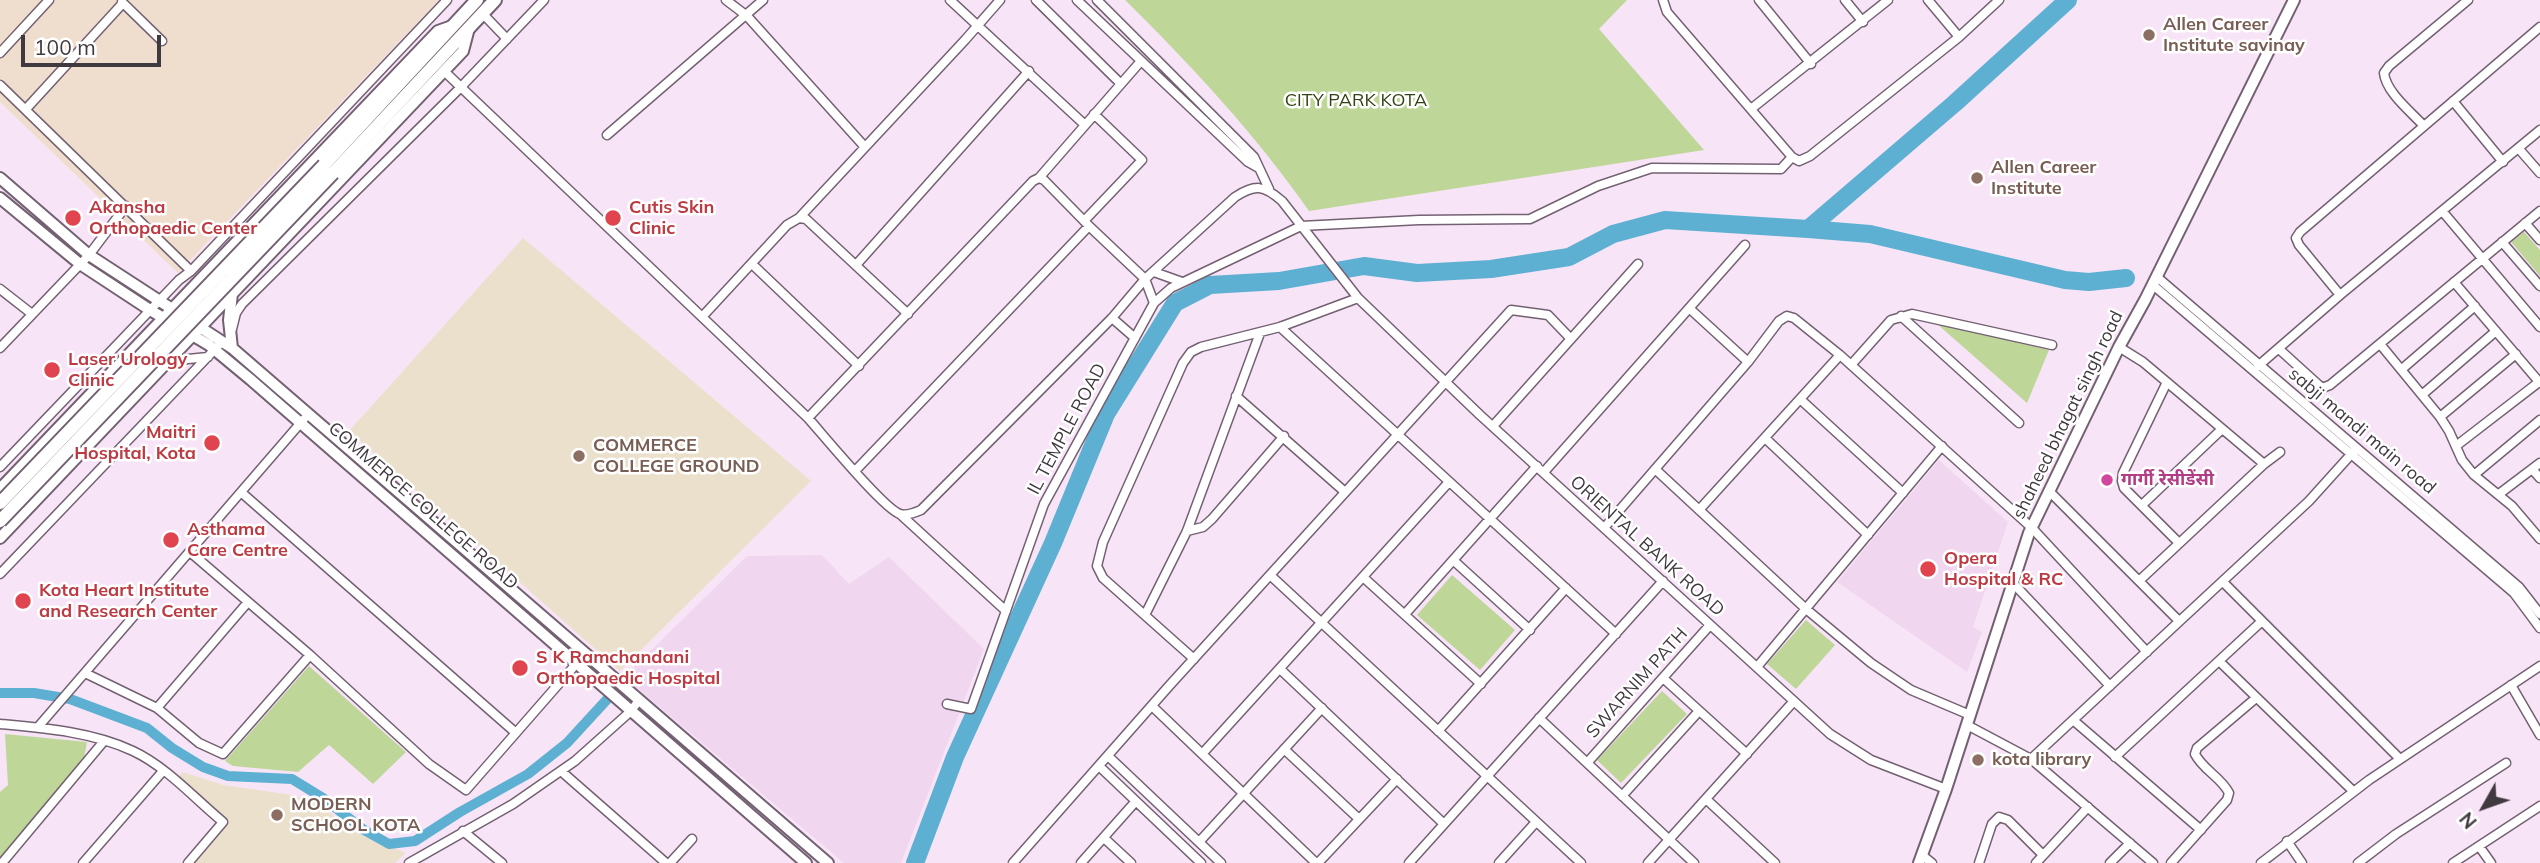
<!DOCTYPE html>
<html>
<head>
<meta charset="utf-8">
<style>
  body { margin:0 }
  #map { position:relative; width:2540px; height:863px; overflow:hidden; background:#f8e4f7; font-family:Mulish,sans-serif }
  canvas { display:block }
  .north { position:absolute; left:2449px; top:772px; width:70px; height:70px; -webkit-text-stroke:5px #fff; paint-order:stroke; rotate:230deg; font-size:19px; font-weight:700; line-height:28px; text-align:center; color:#413940 }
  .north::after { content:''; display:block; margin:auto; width:24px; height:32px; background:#413940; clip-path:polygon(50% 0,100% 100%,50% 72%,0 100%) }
  .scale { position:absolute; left:21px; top:35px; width:140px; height:32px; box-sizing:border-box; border:4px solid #413940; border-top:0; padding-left:9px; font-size:21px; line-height:24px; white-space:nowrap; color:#413940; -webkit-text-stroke:5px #fff; paint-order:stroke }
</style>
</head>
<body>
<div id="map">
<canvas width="2540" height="863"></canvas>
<div class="north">N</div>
<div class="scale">100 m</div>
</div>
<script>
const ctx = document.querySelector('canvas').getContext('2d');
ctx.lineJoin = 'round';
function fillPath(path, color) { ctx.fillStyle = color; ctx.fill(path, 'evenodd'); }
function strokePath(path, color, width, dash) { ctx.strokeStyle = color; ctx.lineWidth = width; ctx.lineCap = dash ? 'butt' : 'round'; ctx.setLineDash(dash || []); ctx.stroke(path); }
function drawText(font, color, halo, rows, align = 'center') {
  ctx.font = font + ' Mulish,"Noto Sans Devanagari",sans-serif'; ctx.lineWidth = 5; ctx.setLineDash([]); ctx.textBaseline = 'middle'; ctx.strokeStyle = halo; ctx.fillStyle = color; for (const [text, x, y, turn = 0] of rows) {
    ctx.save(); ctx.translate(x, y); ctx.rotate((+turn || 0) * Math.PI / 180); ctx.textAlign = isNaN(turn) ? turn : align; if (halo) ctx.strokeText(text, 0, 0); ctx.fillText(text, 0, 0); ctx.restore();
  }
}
fillPath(new Path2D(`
  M1939 460 2008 522 1973 627 1982 632 1967 672 1837 582Z
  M822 555 849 584 889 557 984 649 901 863H844L624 677 747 556Z`), '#f0d7ef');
fillPath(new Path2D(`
  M0 0H439L178 273 0 102Z`), '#efdecd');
fillPath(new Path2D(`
  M523 238 811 481 620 671 349 431Z
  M183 772 223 785 293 795 324 808 352 830 406 853 395 863H194L229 821 178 777Z`), '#ebe0cb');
fillPath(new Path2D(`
  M1125 0H1627L1599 29 1704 150 1309 211C1256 135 1191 65 1125 0Z
  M2524 232 2540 250V276L2511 242Z
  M1936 323 2049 350 2027 403Z
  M1452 575 1515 630 1480 670 1417 615Z
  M1806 620 1835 645 1796 689 1767 664Z
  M309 666 406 752 373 784 329 745 298 772 233 766 225 761Z
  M1662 691 1687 714 1621 783 1597 760Z
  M5 734 87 742 84 758 0 859V792L8 785Z`), '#bed698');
strokePath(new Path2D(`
  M0 693H34L70 699 147 728 172 748 203 767 228 776 292 779 323 798 364 830 389 844 415 841 460 812 528 774 567 743 612 694`), '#5eb0d2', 10);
strokePath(new Path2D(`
  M1808 229 1870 234 2065 280 2089 282 2126 278
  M915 863 955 757 1053 543 1106 414 1175 303 1210 285 1279 281 1364 266 1417 273 1491 269 1569 257 1613 234 1665 220 1808 229 1955 103 2068 0`), '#5eb0d2', 18);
const street = new Path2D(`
  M726 0 747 16 864 146
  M950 0 1085 125
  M1036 0 1121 84
  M1077 0 1248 162 1257 167
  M1097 0 1254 157 1269 189
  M1663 0 1667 12 1792 157 1799 161 1810 156 1959 37 1999 0
  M1759 0 1811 64
  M1845 0 1863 22
  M1928 0 1959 37
  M122 2 162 41
  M482 13 507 39
  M0 53 49 0
  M444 71 808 418C824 436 883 508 900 514 906 516 914 513 921 510L1112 318 1145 279 1235 197C1255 184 1264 185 1282 201L1358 298 1480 415 1830 734 1871 760 1946 789
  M0 85 191 271
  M2453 101 2503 162
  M26 109 123 3
  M1751 109 1888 0
  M2423 125C2410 111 2386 92 2384 73L2389 66 2468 0
  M607 135 763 0
  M2519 149 2540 173
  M1039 178 1141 61
  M2443 212 2540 327
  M799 218 965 40 1000 0
  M1084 221 1142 160 1094 114
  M2525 223 2540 240
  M2502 242 2540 286
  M752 264 859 366
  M856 265 1029 71
  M1154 272 1182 282
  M2157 277 2519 587 2540 614
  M2454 282 2540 383
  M2153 285 2514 593 2540 628
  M0 289 32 314
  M2340 295 2299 245 2296 238 2300 232 2540 27
  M1689 308 1748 362
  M1901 316 2019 423
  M702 317 787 225 799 218 806 219 908 314
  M1112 318 1135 338
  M1280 327 1616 634
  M232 329 236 313 242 304 461 87 544 0
  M2380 344 2440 417 2449 431 2462 460 2474 475 2512 506 2540 539
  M2119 347 2143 362 2264 464
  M0 348 89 255 126 206
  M2279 349 2322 388 2330 385 2540 211
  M168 361 208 357
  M1851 365 1891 320 1912 314 2052 345
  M2258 366 2340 295 2540 130
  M2402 369 2475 306
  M2167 382 2123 473 2122 481 2124 488 2179 543
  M2423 394 2496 331
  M1236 396 1345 492
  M1800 399 1903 493
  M2440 417 2516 354
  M808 418 1033 181 1039 178 1044 180 1089 226 1145 279 1154 303
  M1493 426 1638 264
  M1765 438 1868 535
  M2456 446 2539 382
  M0 467 179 280 191 271 447 0
  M1655 469 1806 609 1871 663 1911 690 1970 715
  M2532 469 2540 478
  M855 471 1089 226
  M1544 472 1745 245
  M2474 475 2540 420
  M2049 491 2179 621
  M242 493 516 733
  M2499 494 2540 463
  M2142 505 2222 429
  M1699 510 1840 355
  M900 514 1006 611
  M1604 528 1748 362 1779 321 1787 316 1794 318 1840 355 2032 528 2147 652
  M1187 531 1203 527 1212 519 1284 436
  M190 552 310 655 429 764 466 790 577 663
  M1453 560 1530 630
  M0 574 218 346
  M1270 575 1581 863
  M1363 577 1481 684
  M2140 580 2264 464 2280 452
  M2012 582 2110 686
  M2223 582 2400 759
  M1405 614 1537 466
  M1145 615 1187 531 1260 333
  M1194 659 1103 578 1097 566 1103 542 1183 363 1191 352 1201 347 1280 327 1358 298
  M2219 661 2353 791
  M1757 667 1942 446
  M1280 669 1444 824
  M85 673 157 708 199 743 223 754 310 655
  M1663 678 1747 754
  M2511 685 2540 735
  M947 704 971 709 1044 504 1154 303 1171 288 1301 226 1419 220 1530 219 1598 186 1652 168 1781 169 1792 157
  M1152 706 1316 863
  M157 708 248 602
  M1539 718 1694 863
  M2073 720 2201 830
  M0 724C44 728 93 732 133 751 167 767 195 799 223 822L188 863
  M1967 725 2031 759 2153 863
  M38 727 304 419
  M1438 731 1566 588
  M1284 749 1359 819
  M1202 754 1449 482
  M1108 756 1221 863
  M2115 757 2262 621
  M2031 759 2309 501 2355 450
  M1587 763 1710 625
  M1099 766 1201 863
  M561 771 666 863
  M1622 796 1699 711
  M1706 799 1775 863
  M463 831 502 863
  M1104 838 1131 863
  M2287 841 2302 863
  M1199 842 1322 708
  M2479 846 2491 863
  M1922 855 1932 863
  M2 863 104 741
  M83 863 163 771
  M409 863 513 804 575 761 631 711 639 700
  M670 863 692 839
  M1013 863 1169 686 1511 310 1548 315 1571 339
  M1081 863 1136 801
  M1318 863 1397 779
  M1409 863 1663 581
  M1499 863 1536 822
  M1648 863 1794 701
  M1979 863 1992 824 1999 817 2008 820 2043 855
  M2036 863 2088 807
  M2110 863 2130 843
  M2171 863 2227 800 2229 793C2221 777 2203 770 2195 754L2197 748 2256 698
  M2261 863 2369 780 2540 666
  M2358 863 2396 834 2506 763
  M2453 863 2540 806`);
const secondary = new Path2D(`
  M0 178 89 255 232 348 828 863
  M0 198 80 264 150 310 209 345 250 379 806 863
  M232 348 229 320 232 294
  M0 489 438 31 452 26
  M0 538 463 51 469 28
  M1919 863 1946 789 2029 533 2119 347 2145 300 2294 0`);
const primary = new Path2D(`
  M324 165 477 0
  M333 173 495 0`);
strokePath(street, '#736172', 11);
strokePath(secondary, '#736172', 14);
strokePath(primary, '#736172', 16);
strokePath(street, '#fff', 8);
strokePath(secondary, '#fff', 10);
strokePath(primary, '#fff', 12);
const primaryBridge = new Path2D(`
  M0 503 324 165
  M0 521 333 173`);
strokePath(primaryBridge, '#736172', 16, []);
strokePath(primaryBridge, '#fff', 12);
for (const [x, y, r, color] of [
  [2149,35,7,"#8d6e63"],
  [1977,178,7,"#8d6e63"],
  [73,218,9,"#e0444e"],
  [613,218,9,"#e0444e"],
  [52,370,9,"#e0444e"],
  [212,443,9,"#e0444e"],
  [579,456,7,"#8d6e63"],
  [2107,480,7,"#d1479c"],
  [171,540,9,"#e0444e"],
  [1928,569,9,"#e0444e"],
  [23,601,9,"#e0444e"],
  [520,668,9,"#e0444e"],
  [1978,760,7,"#8d6e63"],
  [277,815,7,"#8d6e63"]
]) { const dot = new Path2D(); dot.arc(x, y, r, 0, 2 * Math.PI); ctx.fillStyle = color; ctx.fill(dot); strokePath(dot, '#fff', 2.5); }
drawText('bold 18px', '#785e54', '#fff', [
  ["Allen Career",2163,25],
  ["Institute savinay",2163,46],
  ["Allen Career",1991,168],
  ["Institute",1991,189],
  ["COMMERCE",593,446],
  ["COLLEGE GROUND",593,467],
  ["kota library",1992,760],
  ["MODERN",291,805],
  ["SCHOOL KOTA",291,826]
], 'left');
drawText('18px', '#324212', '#fff', [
  ["CITY PARK KOTA",1356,101]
]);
drawText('bold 18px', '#be3a42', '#fff', [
  ["Akansha",89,208],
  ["Orthopaedic Center",89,229],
  ["Cutis Skin",629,208],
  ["Clinic",629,229],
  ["Laser Urology",68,360],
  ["Clinic",68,381],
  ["Maitri",196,433,"right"],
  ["Hospital, Kota",196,454,"right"],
  ["Asthama",187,530],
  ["Care Centre",187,551],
  ["Opera",1944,559],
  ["Hospital & RC",1944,580],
  ["Kota Heart Institute",39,591],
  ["and Research Center",39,612],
  ["S K Ramchandani",536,658],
  ["Orthopaedic Hospital",536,679]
], 'left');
drawText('18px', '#413940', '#fff', [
  ["shaheed bhagat singh road",2068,415,-64],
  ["IL TEMPLE ROAD",1067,429,-62],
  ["sabji mandi main road",2362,431,40],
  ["COMMERCE COLLEGE ROAD",423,506,41],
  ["ORIENTAL BANK ROAD",1647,546,42],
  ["SWARNIM PATH",1637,683,-48]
]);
drawText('bold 18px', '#b23c85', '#fff', [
  ["गार्गी रेसीडेंसी",2121,480]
], 'left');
</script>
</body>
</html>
